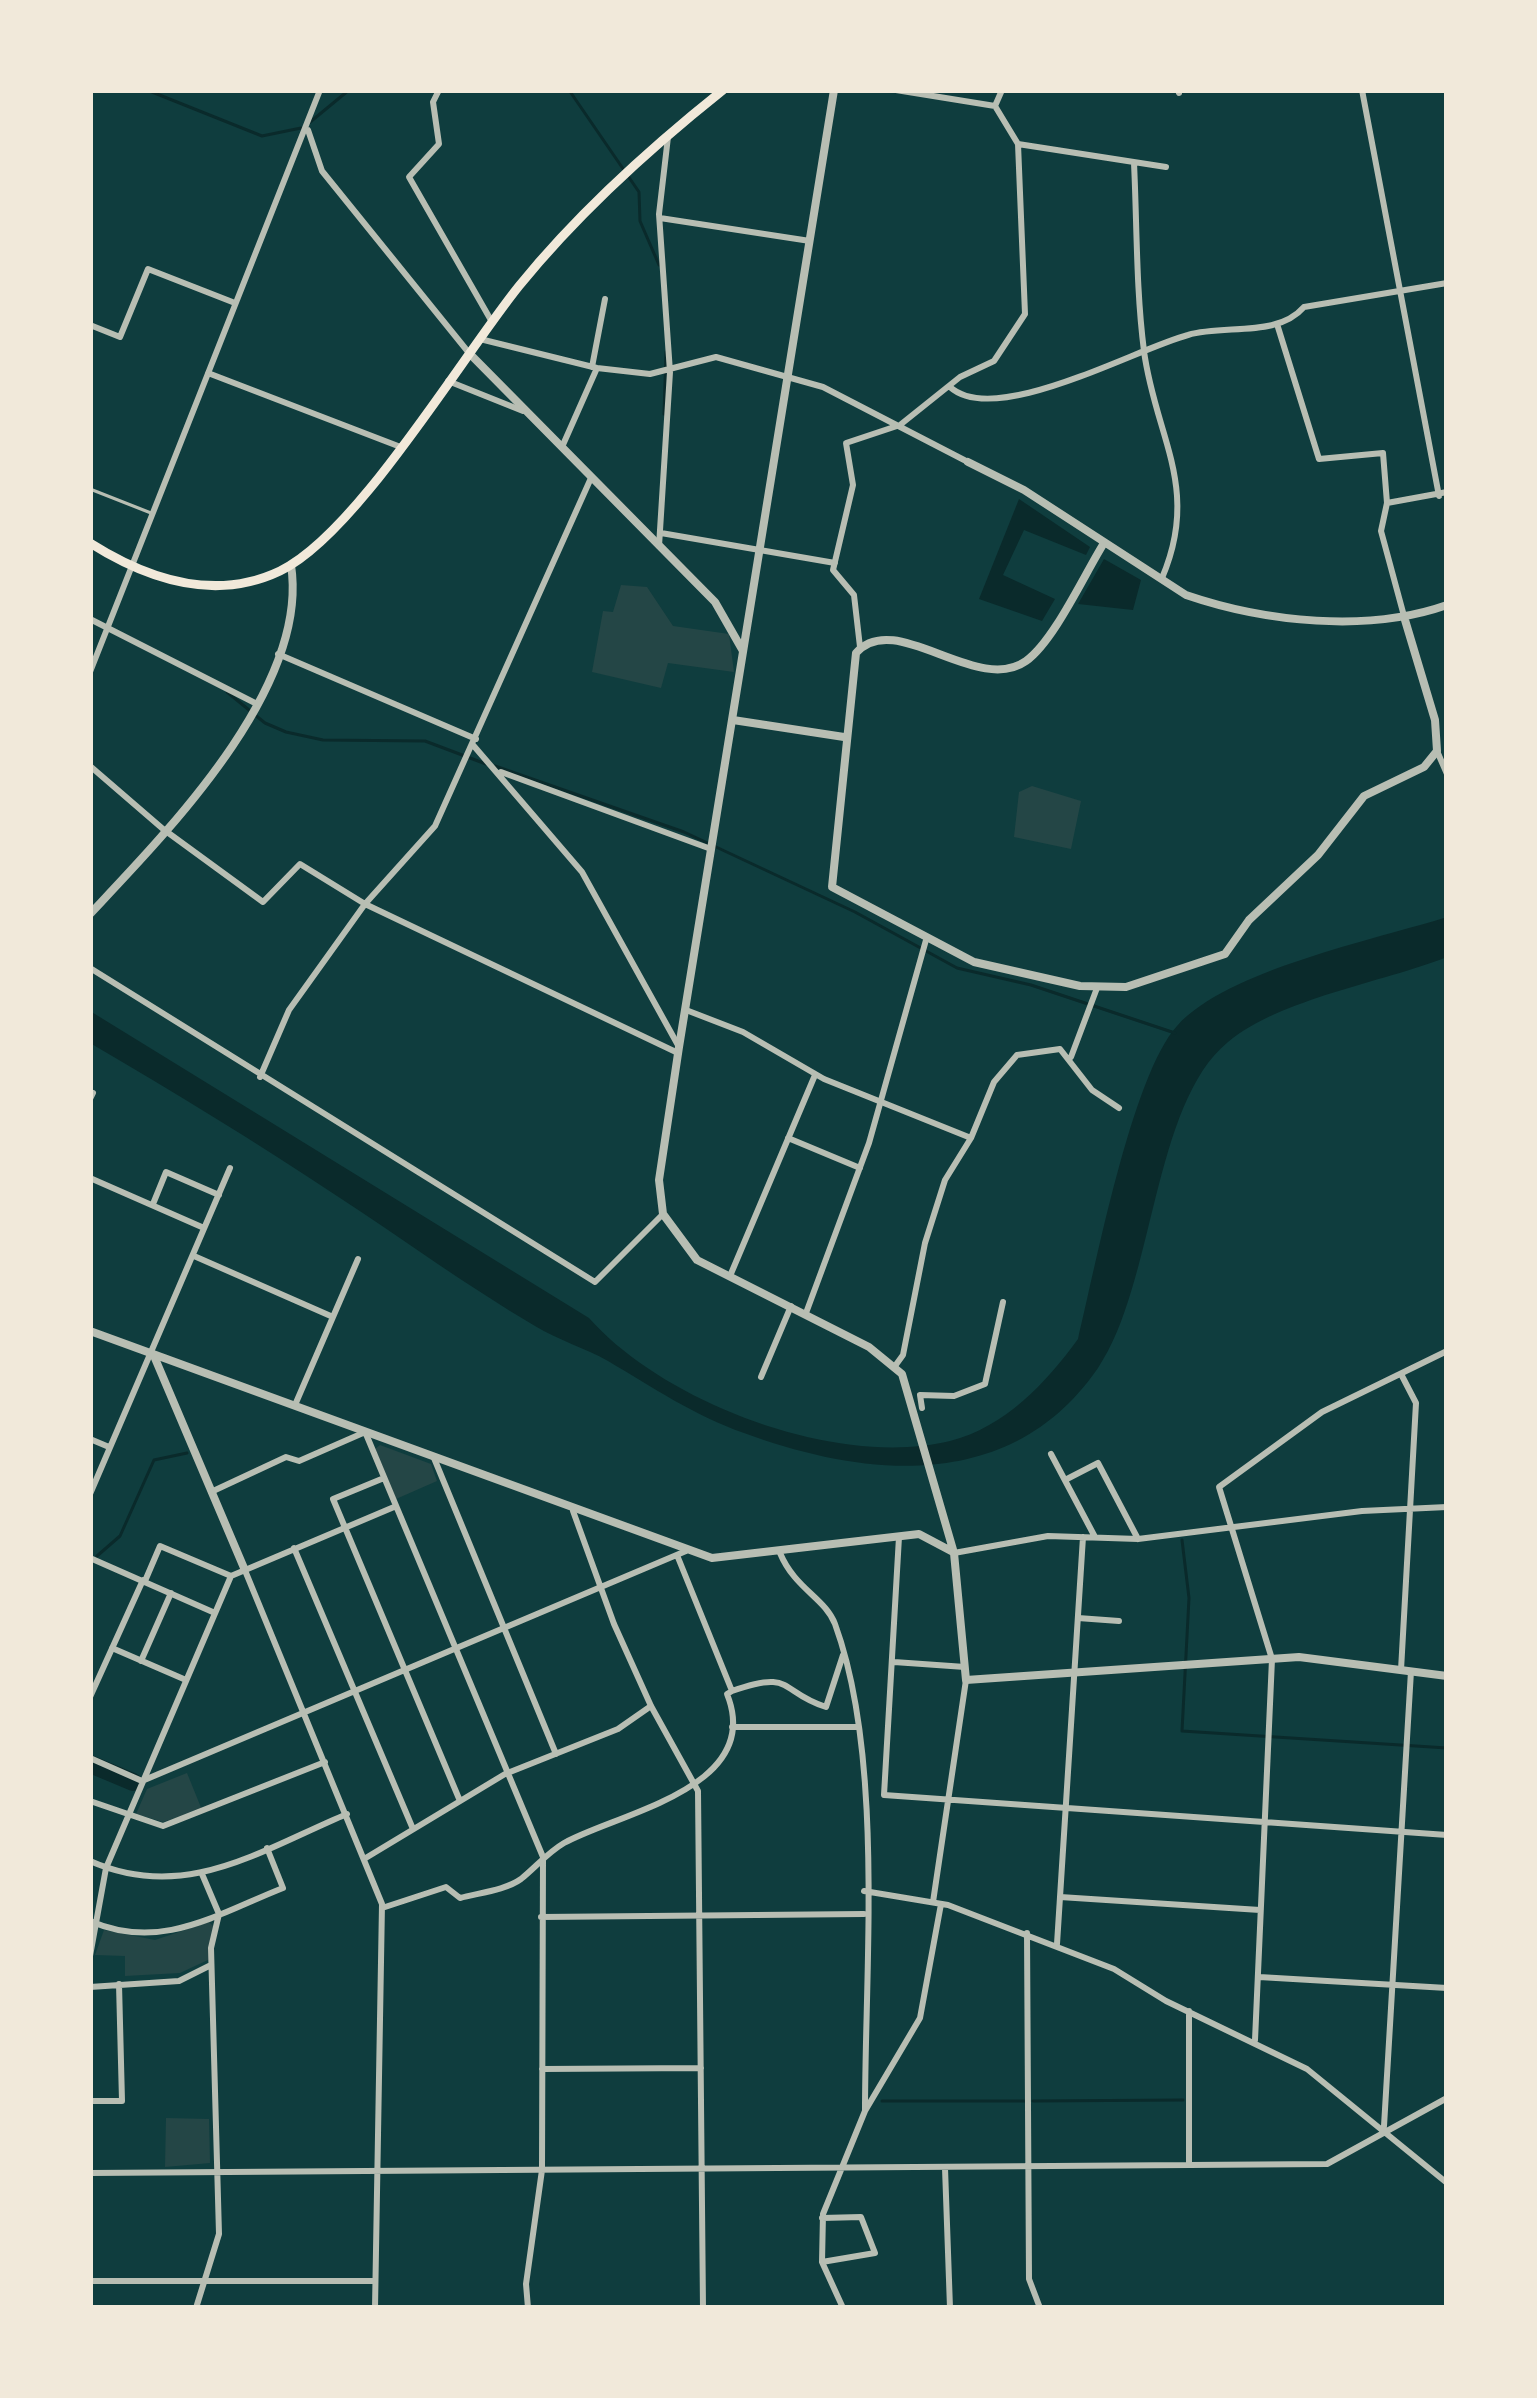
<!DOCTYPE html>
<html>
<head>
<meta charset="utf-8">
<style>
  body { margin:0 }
  #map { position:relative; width:1537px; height:2398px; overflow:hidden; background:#0f3d3e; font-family:Georgia,serif }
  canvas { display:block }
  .frame { position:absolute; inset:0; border:93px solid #f1e9da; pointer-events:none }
</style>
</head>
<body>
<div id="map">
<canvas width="1537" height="2398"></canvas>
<div class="frame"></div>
</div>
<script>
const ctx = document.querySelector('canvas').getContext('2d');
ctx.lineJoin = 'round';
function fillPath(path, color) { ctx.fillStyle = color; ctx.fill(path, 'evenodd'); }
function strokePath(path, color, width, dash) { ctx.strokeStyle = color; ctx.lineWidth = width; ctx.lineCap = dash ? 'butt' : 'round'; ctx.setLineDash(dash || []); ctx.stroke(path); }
fillPath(new Path2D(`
  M621 585 647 587 673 626 729 634 734 672 668 663 661 688 592 672 603 611 613 612Z
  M1032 786 1081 801 1071 849 1014 837 1019 792Z
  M380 1445 431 1464 437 1481 396 1499 375 1449Z
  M187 1773 202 1810 163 1822 136 1814 147 1789Z
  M209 1922 214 1927 210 1959 180 1973 125 1976V1956L95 1955 104 1930 155 1940Z
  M166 2118 209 2119 210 2163 165 2167Z`), '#244646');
fillPath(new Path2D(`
  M1019 499 1090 547 1086 555 1024 530 1003 575 1055 599 1042 621 979 599Z
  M1104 559 1141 580 1133 610 1078 604Z
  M1447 917V957C1381 983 1282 998 1228 1042 1152 1104 1155 1284 1098 1368 1013 1492 869 1479 744 1433 695 1416 652 1387 608 1361 585 1348 558 1340 535 1326 467 1286 403 1239 337 1196 256 1142 174 1092 90 1043V1011L589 1318C663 1402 837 1469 950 1441 1005 1427 1046 1383 1078 1339 1095 1269 1132 1075 1177 1026 1227 970 1374 940 1447 917Z`), '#0a2a2b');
strokePath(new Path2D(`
  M147 90 262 136 301 128
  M569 90 639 192 640 221 659 265
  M309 123 349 90
  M664 414 666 352
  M227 692 265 723 286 732 323 740 425 741 486 764
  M495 766 684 832 855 912 957 968 1031 985 1175 1033
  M1182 1540 1189 1598 1182 1731 1447 1748
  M97 1556 120 1536 154 1460 187 1453
  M882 2101H1024
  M1033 2101 1183 2100`), '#0a2a2b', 3);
strokePath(new Path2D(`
  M90 1764 133 1782`), '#0a2a2b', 18);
strokePath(new Path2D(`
  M90 489 151 513`), '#b8beb3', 3);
strokePath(new Path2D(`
  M439 90 433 102 439 144 409 177 492 322
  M896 90 995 106 1018 144 1166 167
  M1178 90 1179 93
  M1362 90 1439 496
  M995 106 1002 90
  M308 130 322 171 469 353
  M1134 163C1137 225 1136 289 1144 351 1155 436 1201 487 1162 578
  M660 218 810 241
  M1277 324 1319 459 1383 453 1387 503 1381 531 1404 616
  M90 325 120 337 148 269 235 303
  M480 339 597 368 650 374 716 357 823 387 968 462
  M592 367 605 299
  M208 373 398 446
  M448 381 523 411
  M950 387C995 428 1135 349 1188 335 1225 324 1277 338 1304 307L1447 283
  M562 447 597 368
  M1387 503 1447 492
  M661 533 835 563
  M659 546 670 372 659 214 668 137
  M90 619 257 704
  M860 647 854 595 833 570 853 485 846 443 900 425 960 377 994 361 1025 314 1018 144
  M278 654 476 739
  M90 672 320 90
  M473 745 582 872 679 1047
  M1437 751 1447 774
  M90 766 163 829 263 902 300 864 365 904 678 1053
  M501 772 711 849
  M90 968 595 1282 663 1214
  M686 1010 743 1032 824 1079 971 1138
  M1071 1057 1097 988
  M260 1077 289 1010 365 904 435 826 591 478
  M90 1099 93 1093
  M788 1138 860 1168
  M90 1178 204 1228
  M153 1204 166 1172 219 1195
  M194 1256 333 1317
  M730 1276 815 1075
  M806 1313 869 1143 926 940
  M895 1366 903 1355 925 1243 945 1180 971 1138 994 1082 1017 1055 1060 1049 1092 1090 1119 1108
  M761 1377 791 1306
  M295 1405 358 1259
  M922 1408 920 1395 954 1396 985 1384 1003 1302
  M366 1434 543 1857 542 2170 526 2284 528 2308
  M90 1439 109 1447
  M1051 1454 1095 1537
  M434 1458 556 1754
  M384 1478 333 1499 460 1801
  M1065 1480 1098 1463 1138 1539
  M211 1492 286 1457 299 1461 363 1433
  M90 1494 230 1168
  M573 1511 614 1624 651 1706 698 1791 703 2308
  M899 1537 884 1795 1447 1835
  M294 1548 413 1829
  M780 1553C795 1589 825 1598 835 1624 884 1758 865 1967 865 2111
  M954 1553 1048 1536 1138 1539 1362 1511 1447 1507
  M90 1558 215 1613
  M244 1568 382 1904 375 2308
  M145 1581 160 1546 231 1576
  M1078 1618 1119 1621
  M112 1648 186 1680
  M141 1661 171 1593
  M894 1662 965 1667
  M1401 1670 1416 1403 1401 1374
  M732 1691C794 1669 779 1692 826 1707L843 1655
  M90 1697 143 1580
  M732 1727H858
  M90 1758 142 1781
  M142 1781 686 1551
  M90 1801 163 1826 325 1762
  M364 1859 505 1774 618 1729 651 1706
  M90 1861C185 1903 259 1851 347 1814
  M864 1891 948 1905 1114 1969 1166 2001 1307 2069 1447 2183
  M1060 1897 1260 1910
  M933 1902 966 1680
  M382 1908 446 1887 460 1898C478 1893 506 1890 521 1879 536 1867 547 1853 564 1843 618 1813 765 1788 727 1694L732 1691 677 1555
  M541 1917 864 1914
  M90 1921C161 1952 217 1914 283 1888L267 1848
  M1027 1933 1029 2279 1040 2308
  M1057 1944 1083 1537
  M90 1956 106 1868 231 1576 394 1507
  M1259 1977 1447 1988
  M90 1987 179 1981 211 1965
  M1255 2040 1272 1659 1219 1487 1322 1412 1447 1351
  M542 2069 701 2068
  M90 2101H122L119 1984
  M1384 2126 1411 1671
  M1189 2164V2011
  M945 2168 950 2308
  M90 2173 1327 2164 1447 2098
  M822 2262 875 2253 861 2217 822 2218
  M90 2281H375
  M196 2308 219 2234 211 1948 219 1914 202 1874
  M843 2308 822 2262 823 2214 865 2111 920 2018 941 1904`), '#b8beb3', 6);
strokePath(new Path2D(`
  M834 90 679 1047 659 1180 663 1214 697 1260 869 1347 902 1374 954 1553 966 1680 1299 1657 1447 1676
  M469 353 715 602 743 651
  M968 462 1024 490 1186 595C1265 622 1368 633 1447 605
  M1104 543C1084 575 1054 641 1026 661 977 696 895 608 856 653L832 887 974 962 1080 986 1126 987 1225 954 1249 920 1318 855 1364 796 1424 767 1437 751 1435 720 1405 620
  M733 720 844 737
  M90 914C168 831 310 687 291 565
  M90 1331 712 1558 919 1534 953 1552
  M154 1356 244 1568`), '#b8beb3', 8);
strokePath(new Path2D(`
  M90 543C147 579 215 602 280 571 356 535 461 358 519 286 579 212 649 149 723 90`), '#f1e9da', 9);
</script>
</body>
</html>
